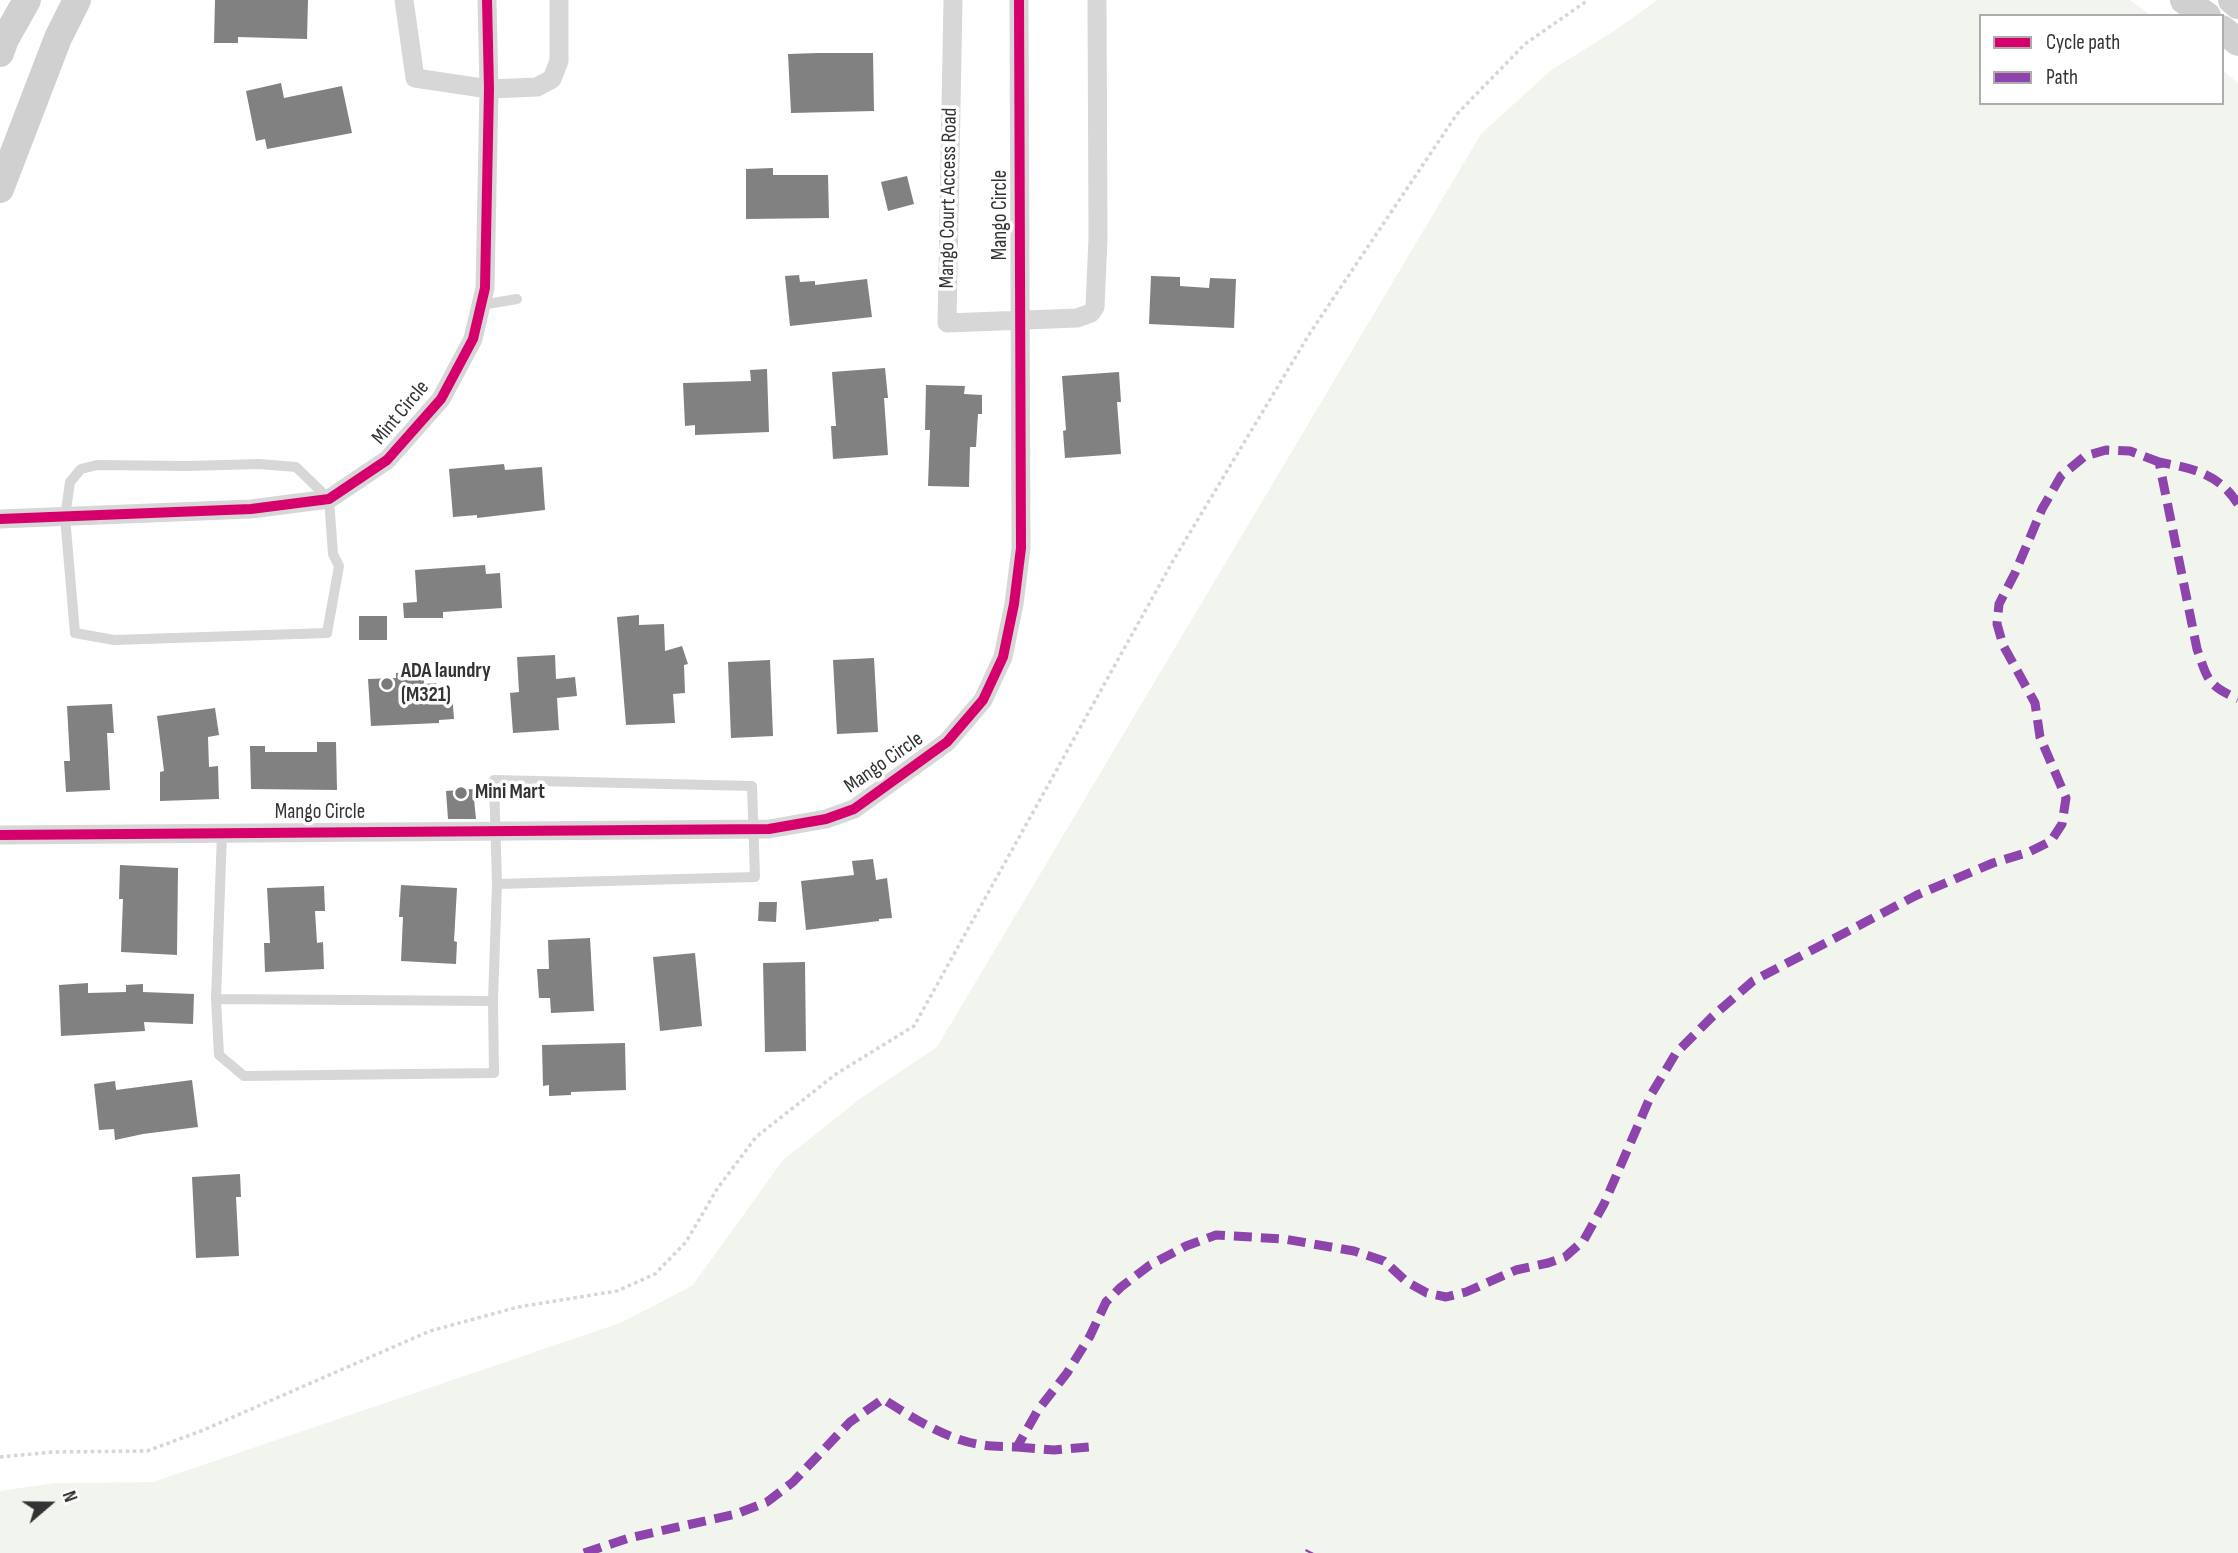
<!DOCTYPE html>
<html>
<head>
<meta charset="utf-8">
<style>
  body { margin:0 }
  #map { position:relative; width:2238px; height:1553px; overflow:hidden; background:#fff; font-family:"Sofia Sans Condensed",sans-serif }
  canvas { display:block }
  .legend { position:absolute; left:1979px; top:14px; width:245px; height:91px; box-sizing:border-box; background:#fff; border:2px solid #adadad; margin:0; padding:9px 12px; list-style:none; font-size:21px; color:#333 }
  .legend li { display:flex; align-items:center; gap:14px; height:35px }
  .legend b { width:35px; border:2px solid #adadad }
  .north { position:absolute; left:14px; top:1469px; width:70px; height:70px; -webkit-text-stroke:5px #fff; paint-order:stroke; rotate:70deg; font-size:19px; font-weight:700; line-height:28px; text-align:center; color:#333 }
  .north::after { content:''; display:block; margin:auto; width:24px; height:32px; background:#333; clip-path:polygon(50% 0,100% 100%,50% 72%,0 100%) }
</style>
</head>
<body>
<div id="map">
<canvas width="2238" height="1553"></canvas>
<ul class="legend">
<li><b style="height:9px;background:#d6006c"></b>Cycle path</li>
<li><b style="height:9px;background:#8e44ad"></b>Path</li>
</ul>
<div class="north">N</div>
</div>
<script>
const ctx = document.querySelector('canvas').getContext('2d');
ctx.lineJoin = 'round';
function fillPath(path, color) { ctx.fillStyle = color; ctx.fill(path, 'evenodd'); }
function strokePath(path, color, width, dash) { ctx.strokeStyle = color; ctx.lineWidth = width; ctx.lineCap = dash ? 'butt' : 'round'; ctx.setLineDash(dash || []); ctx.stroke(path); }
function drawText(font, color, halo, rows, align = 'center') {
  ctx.font = font + ' "Sofia Sans Condensed",sans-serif'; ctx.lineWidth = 7; ctx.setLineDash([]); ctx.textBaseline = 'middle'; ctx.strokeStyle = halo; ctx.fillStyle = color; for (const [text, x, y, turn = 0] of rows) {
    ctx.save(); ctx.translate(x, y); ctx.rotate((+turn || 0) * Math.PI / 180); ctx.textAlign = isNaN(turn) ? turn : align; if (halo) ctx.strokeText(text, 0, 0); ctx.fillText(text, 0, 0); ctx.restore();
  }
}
fillPath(new Path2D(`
  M1657 0H2130L2152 16H1981V103H2222V70L2238 83V1553H0V1491L55 1483 153 1482 620 1323 692 1286 783 1160 861 1098 937 1047 1481 134 1550 71 1617 29Z`), '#f1f5ed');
fillPath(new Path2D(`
  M215 0H308L307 39 238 37V43H214Z
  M818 53H873L874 111 791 113 788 54Z
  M281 83 284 98 342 86 352 133 267 149 265 139 256 141 246 91Z
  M773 168V175H828L829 218 746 219V169Z
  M907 176 914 204 888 211 881 182Z
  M799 275 800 282 815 281V285L867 279 872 317 790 326 785 276Z
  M1151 276 1180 277V286L1209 288 1210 278 1236 279 1234 328 1149 324Z
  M885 368 888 398H884L888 455 833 459 831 426H836L832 372Z
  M767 369 769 432 695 435V425L685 426 683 383 751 381 750 370Z
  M1119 372 1121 402H1117L1121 454 1065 458 1063 431 1066 430 1062 376Z
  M926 385 965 386 964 394 982 395V414H978L976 447H970L969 487 928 486 930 430H925Z
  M504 464 505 470 542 467 545 510 477 518V515L453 517 449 469Z
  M485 565 486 574 500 573 502 608 443 612V618H404L403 603 417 602 415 570Z
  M639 615V625L664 624 665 651 682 646 688 664 684 665 685 693 673 694 675 723 626 725 617 617Z
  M359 616H387V640H359Z
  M555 655 556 679 575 677 577 696 557 698 559 730 513 733 510 693 519 692 517 657Z
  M874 658 878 732 837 734 833 660Z
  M770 660 773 736 731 738 728 662Z
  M424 671V684L436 683 437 694 452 693 454 719 439 720V723L371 726 368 679 396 678V673Z
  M112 704 114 733H107L110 790 66 792 64 761H70L67 706Z
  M215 708 219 735 208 737 209 767 218 766 219 799 160 801V772L164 771 157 716Z
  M317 742H336L337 790 251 789 250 746H265V752H317Z
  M473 789 476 819H448L446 791Z
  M873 859 876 880 887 878 892 918 879 919V921L806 930 801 881 854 875 852 861Z
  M120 865 178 868 177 955 121 952 123 899H119Z
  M401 885 457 888 454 941 457 942 456 964 401 961 403 917H399Z
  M324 886 325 911H315L317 943 323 942 324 969 265 972 264 943H270L267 888Z
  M759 902H777L776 922 758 921Z
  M590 938 594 1011 551 1013 550 998H539L537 969H549L548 940Z
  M695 953 702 1026 660 1031 653 957Z
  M805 962 806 1051 765 1052 763 963Z
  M88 983V993L126 992V985L143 984V992L194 994 193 1024 144 1022 145 1031 61 1036 59 985Z
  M625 1043 626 1090 571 1092V1095L549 1096V1085L543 1086 542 1045Z
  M192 1080 198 1127 143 1134 115 1140 114 1129 99 1130 94 1084 115 1081 116 1090Z
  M240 1174 241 1197H236L239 1256 196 1258 192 1177Z`), '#818181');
strokePath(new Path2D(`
  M0 1457 53 1452 147 1451 201 1431 430 1331 518 1307 617 1291 655 1274 686 1242 717 1189 756 1137 836 1074 914 1026 1174 559 1310 333 1457 114 1525 44 1588 0`), '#d6d6d6', 3.5, [3.5, 3.5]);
strokePath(new Path2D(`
  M481 305 517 299
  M259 464 296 467 329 499 333 554 339 566 327 633 114 640 75 633 65 517 70 482 81 469 97 465 188 466Z
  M216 999 493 1001 494 1073 244 1076 219 1055 216 999 222 833
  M493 1001 497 884 494 780 752 786 755 877 497 884`), '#d7d7d7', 10);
strokePath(new Path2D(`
  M404 0 415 78 489 89 537 87 552 79 559 61V0
  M953 0 947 323 1077 318 1091 313 1095 307 1098 237 1097 0
  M0 519 251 509 329 499 387 460 441 399 473 339 485 288 489 89 487 0
  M0 835 769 829 826 819 854 809 947 742 983 700 1003 657 1014 604 1021 548 1019 0`), '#d7d7d7', 19);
strokePath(new Path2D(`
  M2184 0 2207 16
  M2232 0 2238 5
  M2222 29 2238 42
  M0 53 5 39 27 0
  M0 189 58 38 77 0`), '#d0d0d0', 28);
strokePath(new Path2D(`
  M2238 504C2218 473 2194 469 2159 462L2197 649C2208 680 2207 685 2238 699
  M1017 1447 1054 1450 1089 1447
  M584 1553 629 1538 736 1514 767 1502 793 1482 850 1422 883 1399C913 1418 947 1440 983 1445 994 1447 1006 1446 1017 1447L1038 1410 1067 1373 1090 1336 1106 1302 1121 1287 1150 1265 1186 1246 1216 1235 1284 1239 1354 1251 1384 1261 1407 1282 1427 1293 1446 1297 1466 1292 1516 1270 1548 1263 1565 1257 1584 1240 1604 1204 1652 1093 1676 1053 1713 1016 1753 981 1917 895 1993 863 2029 852 2051 841 2062 824 2066 798 2040 737 2035 703 2003 645 1997 624 1999 604 2015 573 2042 509 2061 476 2085 456 2106 450 2130 451 2159 462
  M1309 1553 1310 1551`), '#8e44ad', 9, [18, 9]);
strokePath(new Path2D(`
  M0 519 251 509 329 499 387 460 441 399 473 339 485 288 489 89 487 0
  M0 835 769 829 826 819 854 809 947 742 983 700 1003 657 1014 604 1021 548 1019 0`), '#d6006c', 10);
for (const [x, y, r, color] of [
  [387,684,7,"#7a7a7a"],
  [461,793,7,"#7a7a7a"]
]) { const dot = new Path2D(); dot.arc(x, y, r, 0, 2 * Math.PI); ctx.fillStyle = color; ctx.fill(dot); strokePath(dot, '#fff', 2.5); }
drawText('21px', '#333', '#fff', [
  ["Mango Court Access Road",949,198,-89],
  ["Mango Circle",1001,215,-90],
  ["Mint Circle",401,413,-50],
  ["Mango Circle",884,763,-35],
  ["Mango Circle",320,813]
]);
drawText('bold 21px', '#333', '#fff', [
  ["ADA laundry",401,672],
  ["(M321)",401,696],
  ["Mini Mart",475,793]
], 'left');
</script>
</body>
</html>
